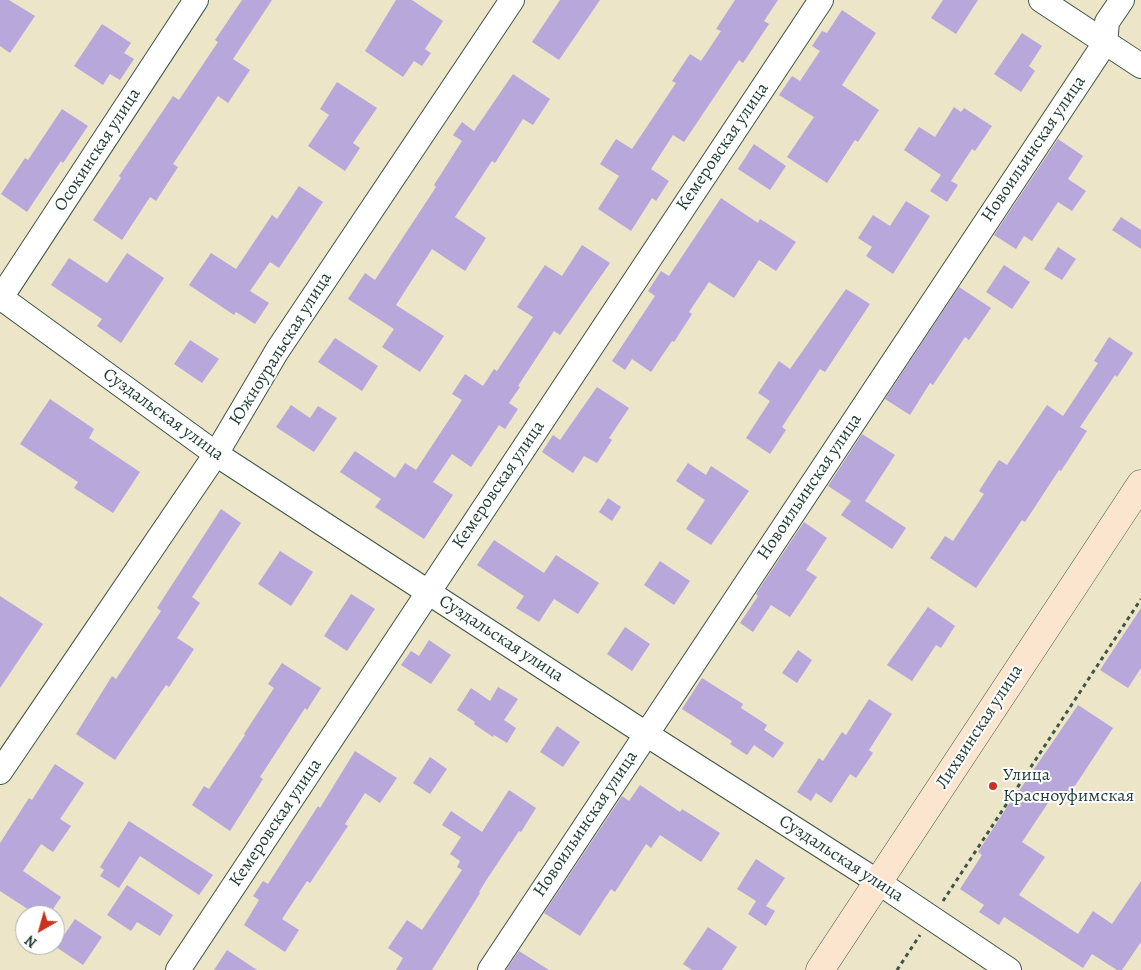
<!DOCTYPE html>
<html>
<head>
<meta charset="utf-8">
<style>
  body { margin:0 }
  #map { position:relative; width:1141px; height:970px; overflow:hidden; background:#ece5c7; font-family:Alegreya,serif }
  canvas { display:block }
  .north { position:absolute; left:15px; top:905px; width:50px; height:50px; box-sizing:border-box; background:#fff; border:1px solid #a5b1ae; border-radius:50%; rotate:218deg; font-size:14px; font-weight:700; line-height:20px; text-align:center; color:#1f3d34 }
  .north::after { content:''; display:block; margin:auto; width:18px; height:22px; background:#c8321e; clip-path:polygon(50% 0,100% 100%,50% 72%,0 100%) }
</style>
</head>
<body>
<div id="map">
<canvas width="1141" height="970"></canvas>
<div class="north">N</div>
</div>
<script>
const ctx = document.querySelector('canvas').getContext('2d');
ctx.lineJoin = 'round';
function fillPath(path, color) { ctx.fillStyle = color; ctx.fill(path, 'evenodd'); }
function strokePath(path, color, width, dash) { ctx.strokeStyle = color; ctx.lineWidth = width; ctx.lineCap = dash ? 'butt' : 'round'; ctx.setLineDash(dash || []); ctx.stroke(path); }
function drawText(font, color, halo, rows, align = 'center') {
  ctx.font = font + ' Alegreya,serif'; ctx.lineWidth = 4; ctx.setLineDash([]); ctx.textBaseline = 'middle'; ctx.strokeStyle = halo; ctx.fillStyle = color; for (const [text, x, y, turn = 0] of rows) {
    ctx.save(); ctx.translate(x, y); ctx.rotate((+turn || 0) * Math.PI / 180); ctx.textAlign = isNaN(turn) ? turn : align; if (halo) ctx.strokeText(text, 0, 0); ctx.fillText(text, 0, 0); ctx.restore();
  }
}
fillPath(new Path2D(`
  M0 0H9L35 16 10 53 0 46Z
  M242 0H272L233 59 250 70 228 103 218 96 173 164 178 167 156 201 150 197 122 240 93 220 121 178 119 176 173 96 179 100 218 42 215 40Z
  M396 0H412L443 21 425 49 431 53 422 66 414 61 403 77 365 51Z
  M560 0H600L559 60 532 42Z
  M735 0H778L764 21 769 24 743 63 739 60 684 142 673 135 651 169 669 181 656 201 652 198 631 231 598 209 619 176 600 164 616 139 632 149 676 83 672 81 690 54 701 61 721 31 716 29Z
  M943 0H978L956 34 931 18Z
  M842 10 876 33 842 85 879 110 858 142 855 140 827 183 787 157 814 117 779 95 792 76 800 81 820 51 812 46 822 31 827 33Z
  M102 24 131 43 124 53 134 59 120 80 110 74 103 85 74 66Z
  M1022 33 1042 46 1029 66 1035 71 1021 92 994 74Z
  M513 74 550 99 533 125 523 119 495 163 492 161 455 217 486 238 465 271 432 249 396 305 444 336 420 372 382 347 394 329 348 299 365 273 375 280 436 187 434 185 462 141 453 135 462 122 474 131Z
  M337 82 377 108 353 143 360 148 345 171 308 146 329 115 320 109Z
  M954 107 961 112 964 108 992 126 975 151 972 149 951 181 958 185 947 202 930 191 941 175 904 150 919 127 935 137Z
  M62 109 88 126 63 163 61 161 27 212 1 194 25 158 28 160Z
  M1058 139 1083 156 1068 179 1086 191 1072 211 1058 202 1032 241 1024 236 1016 249 994 235Z
  M754 144 786 166 770 190 738 169Z
  M299 186 323 202 279 268 270 262 250 291 269 303 255 324 236 312 234 315 189 285 211 253 236 269 272 215 277 219Z
  M721 198 758 223 760 219 796 242 776 271 759 260 734 298 709 282 689 312 692 314 674 342 672 341 651 372 632 359 625 370 612 361 655 296 648 291 661 271 669 276Z
  M906 201 930 216 893 274 866 256 872 247 858 238 873 215 890 226Z
  M1121 217 1141 230V249L1112 230Z
  M582 245 610 263 560 335 554 331 518 386 520 387 509 403 518 409 505 429 499 425 471 467 452 454 433 482 453 495 424 539 375 507 381 499 340 472 355 451 395 478 405 463 416 470 462 400 452 394 465 374 483 386 494 369 497 371 533 317 517 307 545 265 562 276Z
  M1058 247 1076 259 1062 280 1044 269Z
  M127 253 164 278 121 343 97 326 102 319 51 285 69 258 107 283Z
  M1004 265 1030 282 1012 309 986 292Z
  M959 287 991 308 969 340 965 337 933 385 930 383 910 415 885 399Z
  M846 289 870 304 825 372 820 369 782 427 786 430 770 454 746 438 770 401 758 393 779 361 790 369Z
  M1109 337 1133 353 1117 377 1115 375 1080 427 1087 431 1061 471 1059 470 1025 522 1022 520 976 588 930 558 945 536 953 541 984 494 979 491 999 460 1007 465 1047 405 1063 416 1098 363 1094 361Z
  M335 338 378 366 362 391 318 362Z
  M190 340 219 359 202 383 174 364Z
  M597 387 629 408 609 438 612 440 597 463 584 456 573 473 542 452 553 435 560 440Z
  M50 399 94 429 89 438 140 472 113 513 74 488 78 482 20 444Z
  M291 405 310 418 318 406 337 418 314 452 276 427Z
  M862 434 895 455 865 501 906 528 892 549 841 515 851 501 828 486Z
  M688 463 706 475 711 466 749 491 711 545 686 529 705 500 676 481Z
  M608 498 621 507 612 521 599 512Z
  M221 509 241 523 192 597 200 603 177 638 194 649 169 687 166 685 115 760 76 734 112 676 116 679 161 611 157 608Z
  M804 522 827 538 806 570 817 577 790 617 771 605 753 632 740 623 758 596 756 594Z
  M494 540 544 573 556 555 599 583 578 614 554 599 539 622 516 608 524 596 477 565Z
  M280 551 313 572 291 606 258 584Z
  M660 561 690 581 674 605 644 585Z
  M351 594 375 609 347 651 324 636Z
  M0 596 43 624 0 688Z
  M928 607 955 626 941 648 936 645 912 681 887 665Z
  M1141 608V668L1128 688 1100 670Z
  M625 627 650 644 632 671 607 654Z
  M429 640 451 655 431 684 401 665 411 651 419 656Z
  M798 650 812 660 797 683 782 673Z
  M282 663 321 688 307 710 305 708 260 777 263 779 230 831 192 805 204 786 209 789 245 735 244 734 274 688 268 684Z
  M702 678 743 704 741 708 767 725 764 730 784 743 773 758 754 745 747 755 730 744 732 741 682 709Z
  M498 687 518 699 504 720 516 728 507 743 494 735 493 737 474 724 475 722 457 710 471 688 490 701Z
  M869 699 892 714 869 750 873 753 856 778 850 774 831 803 816 793 811 801 797 792 819 758 823 761 842 732 846 735Z
  M1078 705 1113 728 1063 804 1052 797 1022 842 1045 857 1019 895 1078 934 1093 911 1112 924 1141 881V942L1122 970H1117L1092 954 1083 968 1004 917 999 925 979 912 984 905 960 889 982 855 978 852 1018 790 1019 791Z
  M557 726 580 742 563 767 540 752Z
  M355 751 397 778 380 803 365 793 345 824 348 826 310 883 307 881 282 919 299 930 285 952 244 925 259 900 253 896 263 881 268 884 318 806 320 808Z
  M430 757 447 769 430 794 413 783Z
  M55 764 84 783 60 819 71 826 53 852 41 844 23 871 61 897 49 915H37L0 891V843L29 798 32 800Z
  M640 785 680 812 682 809 720 833 701 862 660 835 651 848 646 844 615 892 611 889 580 936 544 913 622 796 629 801Z
  M509 790 536 808 521 832 519 831 487 879 479 892 480 893 432 970H396L403 958 388 948 407 920 422 930 462 870 457 867 460 861 450 854 461 837 442 825 451 811 482 832Z
  M129 821 213 875 199 895 140 856 119 888 100 876 104 870 100 867Z
  M756 859 785 878 766 906 775 911 766 926 748 914 756 901 737 889Z
  M127 885 173 915 160 936 137 922 131 931 107 915Z
  M75 919 102 937 83 965 56 947Z
  M708 927 737 947 722 970H692L683 964Z
  M227 950 257 970H214Z
  M519 951 549 970H506Z`), '#b8a7da');
const street = new Path2D(`
  M1041 0 1141 66
  M0 297 216 454 646 734 878 882 1009 970
  M0 299 196 0
  M0 772 216 454 277 351 512 0
  M178 970 821 0
  M490 970 1105 43 1107 22 1122 0`);
const secondary = new Path2D(`
  M820 970 1141 484`);
strokePath(street, '#3e564a', 26);
strokePath(secondary, '#3e564a', 29);
strokePath(new Path2D(`
  M943 901 1141 599
  M897 970 920 935`), '#3e564a', 3, [4, 4]);
strokePath(street, '#fff', 24);
strokePath(secondary, '#fbe5cf', 28);
for (const [x, y, r, color] of [
  [993,786,5,"#c8321e"]
]) { const dot = new Path2D(); dot.arc(x, y, r, 0, 2 * Math.PI); ctx.fillStyle = color; ctx.fill(dot); strokePath(dot, '#fff', 2); }
drawText('18px', '#1f3d34', '#fff', [
  ["Кемеровская улица",723,147,-56],
  ["Новоильинская улица",1034,149,-56],
  ["Осокинская улица",98,150,-57],
  ["Южноуральская улица",281,349,-58],
  ["Суздальская улица",163,415,36],
  ["Кемеровская улица",499,485,-56],
  ["Новоильинская улица",810,487,-56],
  ["Суздальская улица",501,639,33],
  ["Лихвинская улица",980,727,-57],
  ["Кемеровская улица",276,823,-56],
  ["Новоильинская улица",586,824,-56],
  ["Суздальская улица",841,859,33]
]);
drawText('18px', '#1f3d34', '#fff', [
  ["Улица",1003,776],
  ["Красноуфимская",1003,797]
], 'left');
</script>
</body>
</html>
